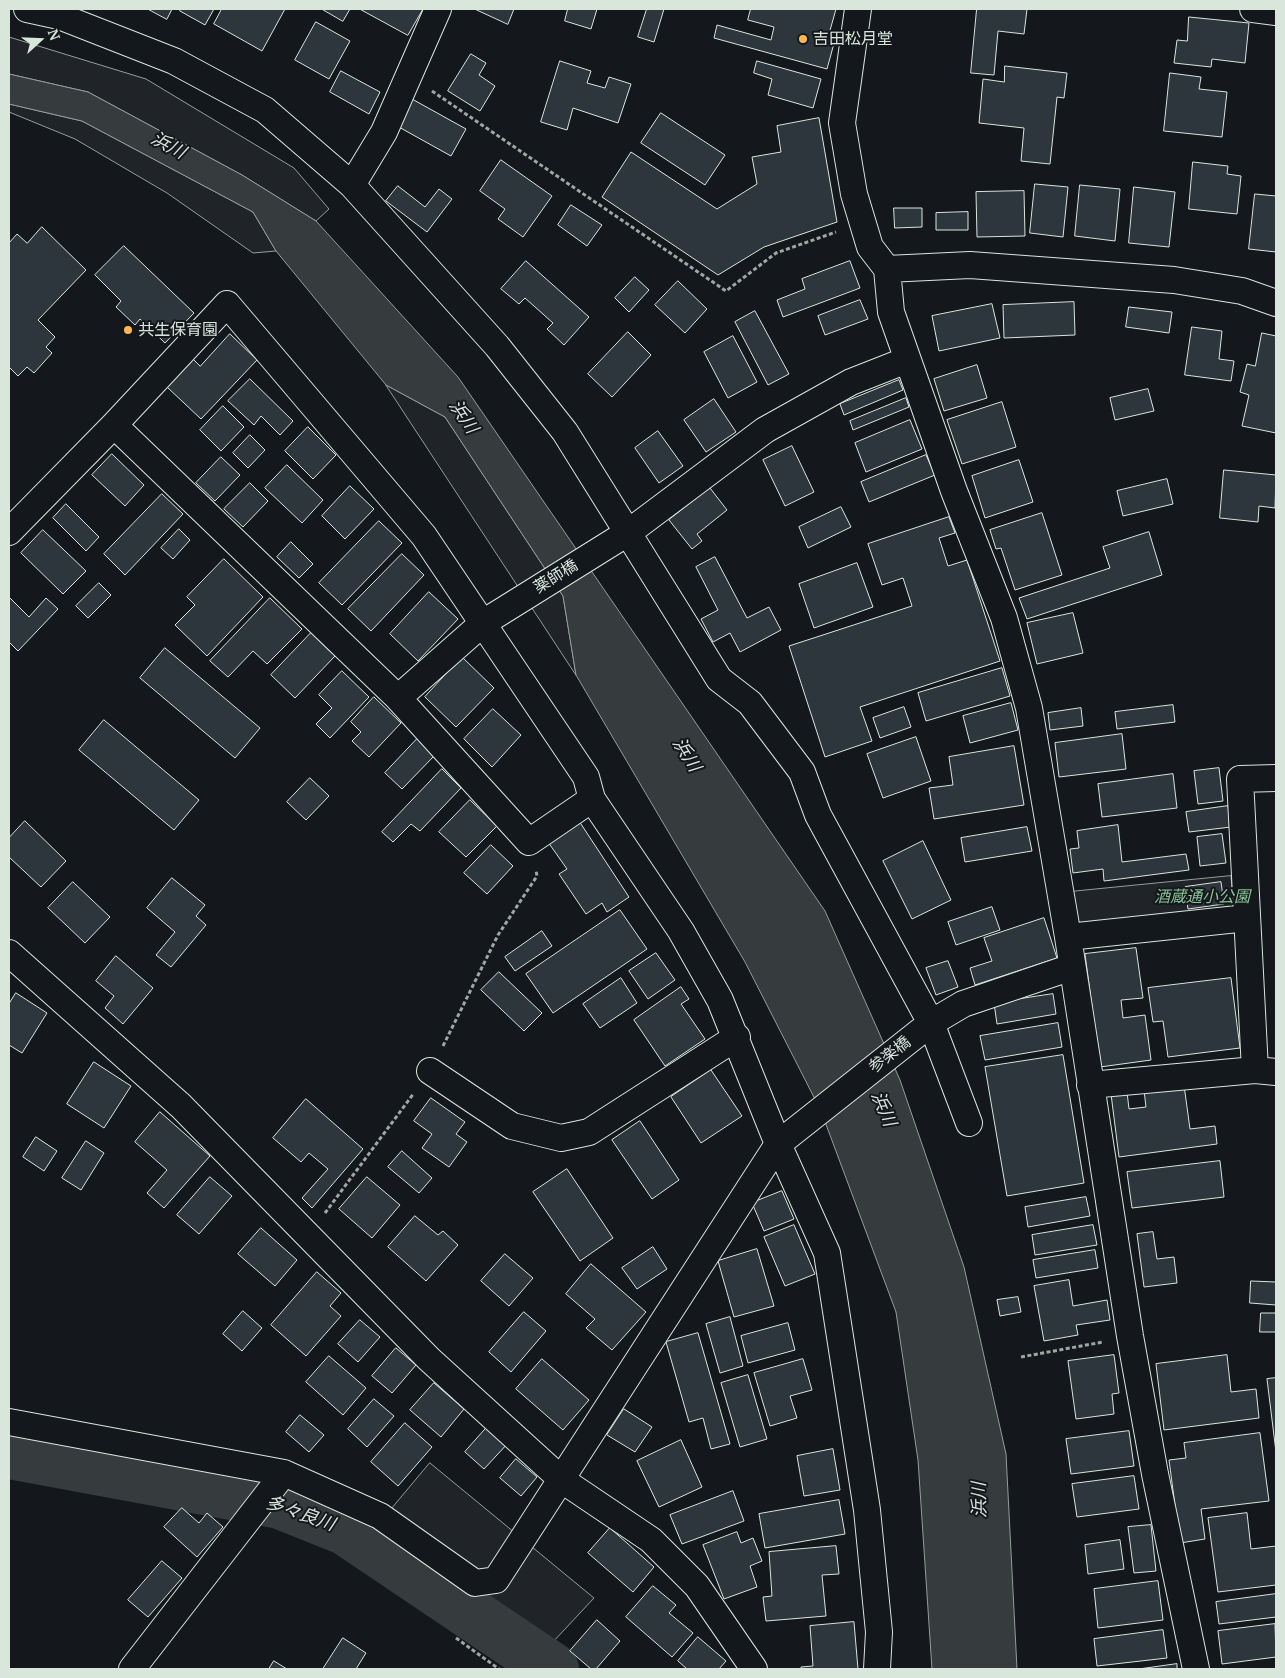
<!DOCTYPE html>
<html>
<head>
<meta charset="utf-8">
<style>
  body { margin:0 }
  #map { position:relative; width:1285px; height:1678px; overflow:hidden; background:#14181c; font-family:"PT Serif",serif }
  canvas { display:block }
  .frame { position:absolute; inset:0; border:10px solid #d8e6dc; pointer-events:none }
  .north { position:absolute; left:15px; top:15px; width:50px; height:50px; -webkit-text-stroke:4px #14181c; paint-order:stroke; rotate:70deg; font-size:14px; font-weight:700; line-height:20px; text-align:center; color:#d8e6dc }
  .north::after { content:''; display:block; margin:auto; width:18px; height:22px; background:#d8e6dc; clip-path:polygon(50% 0,100% 100%,50% 72%,0 100%) }
</style>
</head>
<body>
<div id="map">
<canvas width="1285" height="1678"></canvas>
<div class="frame"></div>
<div class="north">N</div>
</div>
<script>
const ctx = document.querySelector('canvas').getContext('2d');
ctx.lineJoin = 'round';
function fillPath(path, color) { ctx.fillStyle = color; ctx.fill(path, 'evenodd'); }
function strokePath(path, color, width, dash) { ctx.strokeStyle = color; ctx.lineWidth = width; ctx.lineCap = dash ? 'butt' : 'round'; ctx.setLineDash(dash || []); ctx.stroke(path); }
function drawText(font, color, halo, rows, align = 'center') {
  ctx.font = font + ' "PT Serif","Noto Sans JP",serif'; ctx.lineWidth = 4; ctx.setLineDash([]); ctx.textBaseline = 'middle'; ctx.strokeStyle = halo; ctx.fillStyle = color; for (const [text, x, y, turn = 0] of rows) {
    ctx.save(); ctx.translate(x, y); ctx.rotate((+turn || 0) * Math.PI / 180); ctx.textAlign = isNaN(turn) ? turn : align; if (halo) ctx.strokeText(text, 0, 0); ctx.fillText(text, 0, 0); ctx.restore();
  }
}
const green = new Path2D(`
  M9 37 146 79 294 168 329 209 316 221 242 175 88 92 9 74Z
  M9 104 82 121 253 212 276 251 253 253 167 193 75 139 9 112Z
  M386 385 445 417 563 596 576 675Z
  M1231 876 1234 912 1074 925 1069 892Z
  M430 1463 594 1598 551 1644 379 1524Z`);
fillPath(green, '#202428');
strokePath(green, '#939e99', 1);
const water = new Path2D(`
  M9 74 88 92 242 175 316 221 458 377 825 911 900 1080 964 1267 1006 1454 1017 1669H932L918 1460 896 1312 821 1111 745 962 576 675 563 596 445 417 386 385 276 251 253 212 82 121 9 104Z`);
fillPath(water, '#363b3e');
strokePath(water, '#939e99', 1);
strokePath(new Path2D(`
  M9 1453 280 1503 345 1529 553 1669`), '#363b3e', 52);
const building = new Path2D(`
  M148 9H172L167 19Z
  M181 9H214L205 25 180 11Z
  M222 9H285L262 51 214 24Z
  M322 9H350L343 21Z
  M360 9H423L408 35Z
  M475 9H514L508 24Z
  M568 9H597L591 29 565 21Z
  M647 9H664L654 42 638 37Z
  M751 9H836L829 34 836 36 827 69 714 38 717 25 771 40 774 27 748 20Z
  M977 9H1027L1024 34 998 31 994 75 971 73Z
  M1189 17 1249 23 1245 63 1212 59 1211 67 1174 63 1177 40 1187 41Z
  M316 22 350 41 329 79 295 60Z
  M471 54 486 63 479 75 495 86 480 111 448 91Z
  M560 61 591 71 587 83 605 88 609 77 631 84 618 123 573 108 567 130 541 122Z
  M757 61 821 79 813 108 768 95 772 79 754 73Z
  M1005 66 1067 73 1064 98 1057 97 1050 164 1021 161 1024 128 979 123 983 79 1004 82Z
  M341 71 380 92 369 114 330 92Z
  M1170 73 1201 77 1199 89 1227 92 1222 137 1164 131Z
  M412 99 466 129 451 156 397 126Z
  M661 113 725 155 705 185 641 143Z
  M819 118 837 222 764 247 718 275 602 197 631 152 717 209 757 184 752 157 781 152 777 126Z
  M501 160 552 196 523 237 498 219 505 209 480 191Z
  M1193 162 1228 166 1227 174 1241 176 1237 214 1189 209Z
  M1035 184 1068 187 1063 237 1030 233Z
  M1080 185 1120 189 1115 241 1075 236Z
  M398 186 425 207 439 189 452 199 427 232 386 201Z
  M1134 187 1175 192 1169 247 1129 243Z
  M1024 191 1025 236 977 237 976 192Z
  M1255 194 1276 196V252L1249 249Z
  M571 205 602 225 587 246 558 225Z
  M894 208H922V227L895 228Z
  M968 212V230H936V213Z
  M42 227 86 270 38 320 55 337 46 347 52 353 34 373 27 367 18 376 9 367V243L17 234 27 243Z
  M124 246 194 313 165 343 140 319 135 325 116 307 121 301 95 275Z
  M526 261 589 317 564 345 547 329 553 323 525 298 519 304 501 289Z
  M850 261 860 288 783 317 777 300 805 289 802 279Z
  M635 277 649 290 629 312 615 298Z
  M678 281 707 309 685 333 655 305Z
  M860 300 868 319 825 335 818 316Z
  M1074 302 1075 335 1004 338 1003 305Z
  M992 304 1000 338 939 351 932 316Z
  M1129 307 1172 312 1169 333 1126 327Z
  M755 311 789 374 768 385 735 322Z
  M1192 327 1222 331 1219 359 1234 361 1231 381 1185 375Z
  M628 332 651 355 612 397 588 374Z
  M1262 333 1276 336V433L1242 426 1249 395 1240 392 1247 364 1255 366Z
  M230 334 257 360 201 419 167 387 193 359 200 366Z
  M733 336 757 382 728 398 704 352Z
  M977 365 987 398 944 411 934 379Z
  M250 379 293 421 280 435 261 416 254 425 228 401Z
  M899 380 903 390 844 415 840 404Z
  M1148 389 1154 411 1115 420 1110 398Z
  M906 398 909 407 853 430 850 421Z
  M714 399 736 432 706 452 684 420Z
  M1002 402 1016 447 962 464 947 420Z
  M223 406 244 427 221 451 200 430Z
  M910 420 922 449 866 472 855 443Z
  M308 427 336 455 313 479 285 451Z
  M658 431 683 466 659 483 635 448Z
  M250 435 265 450 248 468 233 453Z
  M792 446 814 492 785 506 763 460Z
  M112 454 144 485 125 506 92 475Z
  M926 455 935 475 869 502 861 482Z
  M221 457 240 475 215 501 196 483Z
  M1019 460 1033 502 985 518 972 476Z
  M287 465 323 500 302 523 265 488Z
  M1224 470 1276 475 1275 508 1259 506 1258 522 1220 518Z
  M1167 479 1173 504 1123 516 1117 491Z
  M250 483 268 501 243 527 224 509Z
  M350 486 374 509 345 539 322 516Z
  M710 488 727 510 697 534 702 541 692 549 669 520Z
  M162 494 183 514 125 575 104 554Z
  M66 504 99 537 86 551 53 518Z
  M841 507 851 527 808 548 799 527Z
  M1042 513 1062 575 1015 590 1001 548 996 549 990 530Z
  M949 517 955 533 939 538 948 566 967 560 1000 661 860 707 872 741 825 757 789 646 912 606 903 578 882 585 868 544Z
  M379 521 402 543 342 605 319 583Z
  M179 529 190 540 173 559 161 548Z
  M43 530 86 571 63 594 21 553Z
  M1149 532 1162 575 1027 619 1019 598 1110 568 1103 547Z
  M291 542 313 564 299 578 277 557Z
  M402 554 424 575 371 631 348 609Z
  M715 557 747 618 769 607 781 630 740 652 730 633 713 642 701 619 718 610 696 567Z
  M224 559 263 597 207 656 175 625 195 605 187 597Z
  M857 563 873 607 814 628 799 584Z
  M99 583 111 595 88 618 76 606Z
  M429 592 458 619 418 661 390 634Z
  M9 597 29 617 46 598 58 609 18 651 9 642Z
  M270 598 302 629 267 664 253 651 228 677 210 661Z
  M1073 613 1083 653 1037 664 1027 623Z
  M311 633 335 656 295 698 271 675Z
  M165 648 260 728 235 758 140 678Z
  M462 657 494 688 456 727 425 697Z
  M1002 668 1010 696 926 721 918 693Z
  M342 671 369 697 330 738 316 724 332 708 319 695Z
  M374 697 401 723 369 757 352 741 361 732 351 722Z
  M1011 703 1018 730 970 743 963 716Z
  M1173 705 1175 722 1117 729 1115 712Z
  M904 707 911 727 880 738 873 718Z
  M1081 708 1083 726 1050 730 1048 713Z
  M493 709 521 735 492 767 464 739Z
  M104 720 199 800 174 830 79 750Z
  M1122 734 1126 769 1059 777 1055 743Z
  M916 737 931 781 883 798 867 754Z
  M418 738 435 755 402 789 385 773Z
  M1014 746 1024 805 934 819 929 788 953 785 949 757Z
  M1219 768 1223 801 1198 804 1194 771Z
  M442 769 461 788 420 831 411 824 393 842 382 832Z
  M1173 774 1177 808 1102 817 1098 784Z
  M310 778 329 796 306 820 287 802Z
  M470 800 497 826 466 857 439 832Z
  M1228 806 1231 827 1189 832 1186 812Z
  M25 821 66 861 41 887 9 857V838Z
  M579 821 629 897 607 912 602 903 586 914 559 874 567 869 548 842Z
  M1118 825 1122 862 1186 854 1189 870 1104 881 1103 869 1073 873 1070 849 1079 848 1077 831Z
  M1027 827 1032 851 965 862 961 838Z
  M1222 834 1226 863 1200 866 1197 837Z
  M923 841 951 900 912 919 883 861Z
  M491 845 513 866 487 894 464 873Z
  M172 878 205 905 196 916 206 925 171 967 156 955 175 932 147 908Z
  M73 882 110 917 85 943 48 908Z
  M1221 882 1224 904 1188 909 1185 887Z
  M992 907 1000 930 956 945 948 922Z
  M620 910 647 949 553 1013 526 974Z
  M1044 918 1057 958 975 985 970 968 992 961 984 938Z
  M542 931 552 946 515 971 505 957Z
  M1136 948 1143 998 1121 1000 1123 1018 1145 1015 1151 1060 1100 1067 1085 954Z
  M656 953 675 980 648 999 629 971Z
  M116 956 153 988 123 1024 105 1008 114 996 96 981Z
  M948 961 958 987 936 995 926 968Z
  M499 972 542 1013 524 1031 481 990Z
  M621 978 637 1003 600 1028 583 1004Z
  M1231 978 1240 1048 1168 1057 1163 1021 1153 1022 1148 988Z
  M681 987 689 999 681 1004 705 1039 665 1066 634 1020Z
  M16 993 47 1013 22 1053 9 1045V1004Z
  M1053 994 1056 1014 997 1024 994 1003Z
  M1058 1023 1062 1047 985 1060 980 1036Z
  M1063 1055 1084 1183 1007 1196 985 1067Z
  M94 1062 131 1086 104 1128 67 1104Z
  M711 1070 742 1116 701 1143 671 1097Z
  M1184 1085 1190 1129 1215 1126 1217 1144 1119 1157 1111 1094 1127 1092 1129 1109 1146 1107 1144 1090Z
  M431 1098 465 1122 456 1134 467 1142 449 1167 422 1148 432 1134 414 1121Z
  M306 1099 363 1149 312 1208 302 1198 328 1169 309 1153 301 1162 273 1138Z
  M160 1112 210 1156 164 1208 147 1193 167 1170 135 1142Z
  M640 1121 679 1180 652 1199 612 1140Z
  M36 1137 57 1151 44 1171 23 1157Z
  M86 1141 104 1153 81 1190 62 1178Z
  M402 1151 432 1178 419 1193 388 1167Z
  M1220 1161 1224 1197 1132 1208 1127 1172Z
  M567 1169 613 1238 580 1261 533 1192Z
  M210 1177 232 1196 199 1234 177 1215Z
  M367 1177 400 1205 372 1238 339 1209Z
  M782 1191 794 1219 764 1231 752 1203Z
  M1086 1197 1090 1216 1028 1227 1025 1207Z
  M415 1216 438 1235 443 1231 458 1245 426 1281 388 1247Z
  M794 1225 815 1274 785 1286 764 1237Z
  M1093 1225 1097 1245 1035 1255 1032 1235Z
  M261 1228 297 1260 275 1286 238 1254Z
  M1153 1232 1157 1259 1174 1257 1177 1283 1144 1287 1137 1234Z
  M653 1247 667 1269 637 1289 622 1268Z
  M757 1249 774 1306 734 1317 718 1261Z
  M1095 1250 1098 1268 1036 1278 1033 1260Z
  M505 1254 533 1278 509 1306 481 1281Z
  M591 1264 646 1312 612 1350 586 1328 595 1319 566 1294Z
  M317 1272 341 1293 330 1306 341 1316 306 1356 271 1325Z
  M1069 1280 1073 1306 1107 1300 1110 1320 1076 1325 1078 1335 1044 1341 1034 1286Z
  M1251 1281 1276 1282V1305L1250 1303Z
  M1018 1297 1021 1312 1000 1316 997 1300Z
  M243 1311 262 1328 242 1351 223 1334Z
  M524 1312 546 1331 511 1372 489 1352Z
  M1261 1313H1276V1332H1260Z
  M730 1317 743 1366 720 1373 706 1324Z
  M360 1320 380 1337 358 1362 338 1344Z
  M788 1323 795 1350 748 1363 741 1336Z
  M698 1333 730 1444 711 1449 703 1418 689 1422 666 1342Z
  M396 1348 416 1365 392 1393 372 1376Z
  M1114 1355 1119 1393 1112 1394 1114 1414 1076 1419 1068 1361Z
  M1227 1355 1231 1392 1256 1389 1259 1418 1164 1430 1156 1364Z
  M329 1356 366 1388 343 1415 306 1382Z
  M542 1359 589 1400 563 1430 516 1389Z
  M803 1359 812 1390 790 1396 797 1418 770 1426 754 1373Z
  M748 1375 767 1439 740 1447 721 1383Z
  M1276 1378V1452L1267 1379Z
  M434 1383 464 1409 441 1437 410 1410Z
  M374 1399 394 1416 367 1447 348 1429Z
  M624 1409 652 1427 635 1452 607 1435Z
  M300 1415 324 1435 309 1452 286 1432Z
  M405 1423 432 1447 398 1486 371 1462Z
  M489 1425 509 1442 484 1469 465 1452Z
  M1129 1431 1134 1466 1071 1474 1066 1439Z
  M1260 1433 1269 1501 1201 1509 1205 1539 1180 1543 1169 1460 1186 1458 1184 1443Z
  M681 1440 702 1487 659 1507 637 1461Z
  M833 1449 840 1490 804 1496 797 1456Z
  M516 1459 537 1477 521 1496 500 1478Z
  M1134 1476 1139 1509 1077 1517 1072 1484Z
  M733 1491 744 1521 682 1544 670 1515Z
  M839 1500 845 1534 765 1548 759 1514Z
  M182 1508 199 1523 207 1513 223 1527 197 1557 164 1527Z
  M1247 1513 1251 1549 1276 1546V1585L1218 1592 1208 1518Z
  M1151 1525 1156 1571 1134 1573 1128 1527Z
  M610 1528 654 1567 633 1592 588 1553Z
  M737 1532 741 1543 753 1538 762 1561 750 1566 757 1587 724 1599 703 1545Z
  M1120 1540 1124 1569 1088 1574 1085 1545Z
  M836 1546 839 1574 822 1575 826 1616 766 1621 763 1597 772 1596 769 1552Z
  M162 1561 182 1578 148 1617 128 1600Z
  M1158 1581 1163 1620 1098 1628 1094 1589Z
  M653 1586 676 1605 669 1613 693 1633 672 1657 626 1617Z
  M1276 1594V1617L1219 1624 1216 1602Z
  M597 1620 620 1641 596 1669H591L570 1651Z
  M854 1622 858 1669H801V1667L813 1666 810 1626Z
  M1275 1624 1276 1657 1222 1664 1218 1631Z
  M1163 1630 1167 1658 1097 1666 1094 1639Z
  M698 1637 726 1661 719 1669H687L678 1661Z
  M343 1638 366 1653 356 1669H323Z
  M274 1661 287 1669H269Z
  M1177 1664V1669H1139Z`);
fillPath(building, '#2c363c');
strokePath(building, '#d8e6dc', 1);
const street = new Path2D(`
  M27 9 59 16 174 61 265 110 352 185 497 346 565 432 719 679 750 703 802 772 818 815 931 1023 969 1123
  M858 9 842 123 854 194 870 247 887 269 891 312 954 491 1004 618 1029 708 1068 937 1130 1336 1155 1474 1196 1669
  M1253 9 1276 12
  M352 185 384 132 438 9
  M887 269 970 265 1174 280 1242 291 1276 303
  M114 425 398 698 529 842 592 799
  M9 532 114 425 227 304 424 536 586 777 592 799 681 931 720 1000 778 1144 827 1253 867 1510 879 1632 877 1669
  M398 698 483 623 629 532 765 430 851 382 907 360
  M1068 937 1247 918
  M9 953 181 1106 429 1359 562 1480 651 1540 697 1586 754 1669
  M1255 1070 1240 779 1276 778
  M430 1071 512 1126 561 1138 589 1132 737 1037
  M1090 1085 1255 1070 1276 1072
  M9 1422 284 1473 380 1516 475 1583 496 1580 778 1144 931 1023 963 1004 1072 967
  M132 1669 284 1473`);
strokePath(street, '#d8e6dc', 28);
strokePath(new Path2D(`
  M432 91 726 291 776 253 836 232
  M443 1046 498 935 537 876 536 870
  M325 1213 414 1093
  M1021 1357 1103 1342
  M456 1638 499 1669`), '#9da8a2', 3, [4, 2.5]);
strokePath(street, '#14181c', 26);
for (const [x, y, r, color] of [
  [803,39,5,"#ffb74d"],
  [128,330,5,"#ffb74d"]
]) { const dot = new Path2D(); dot.arc(x, y, r, 0, 2 * Math.PI); ctx.fillStyle = color; ctx.fill(dot); strokePath(dot, '#14181c', 2); }
drawText('16px', '#d8e6dc', '#14181c', [
  ["吉田松月堂",813,39],
  ["共生保育園",138,330]
], 'left');
drawText('16px', '#d8e6dc', '#14181c', [
  ["薬師橋",556,577,-32],
  ["参楽橋",890,1055,-38]
]);
drawText('italic 16px', '#8ac095', '#14181c', [
  ["酒蔵通小公園",1202,897]
]);
drawText('italic 18px', '#d8e6dc', '#14181c', [
  ["浜川",168,146,28],
  ["浜川",463,417,56],
  ["浜川",686,755,58],
  ["浜川",883,1109,67],
  ["浜川",980,1500,-91],
  ["多々良川",300,1514,19]
]);
</script>
</body>
</html>
